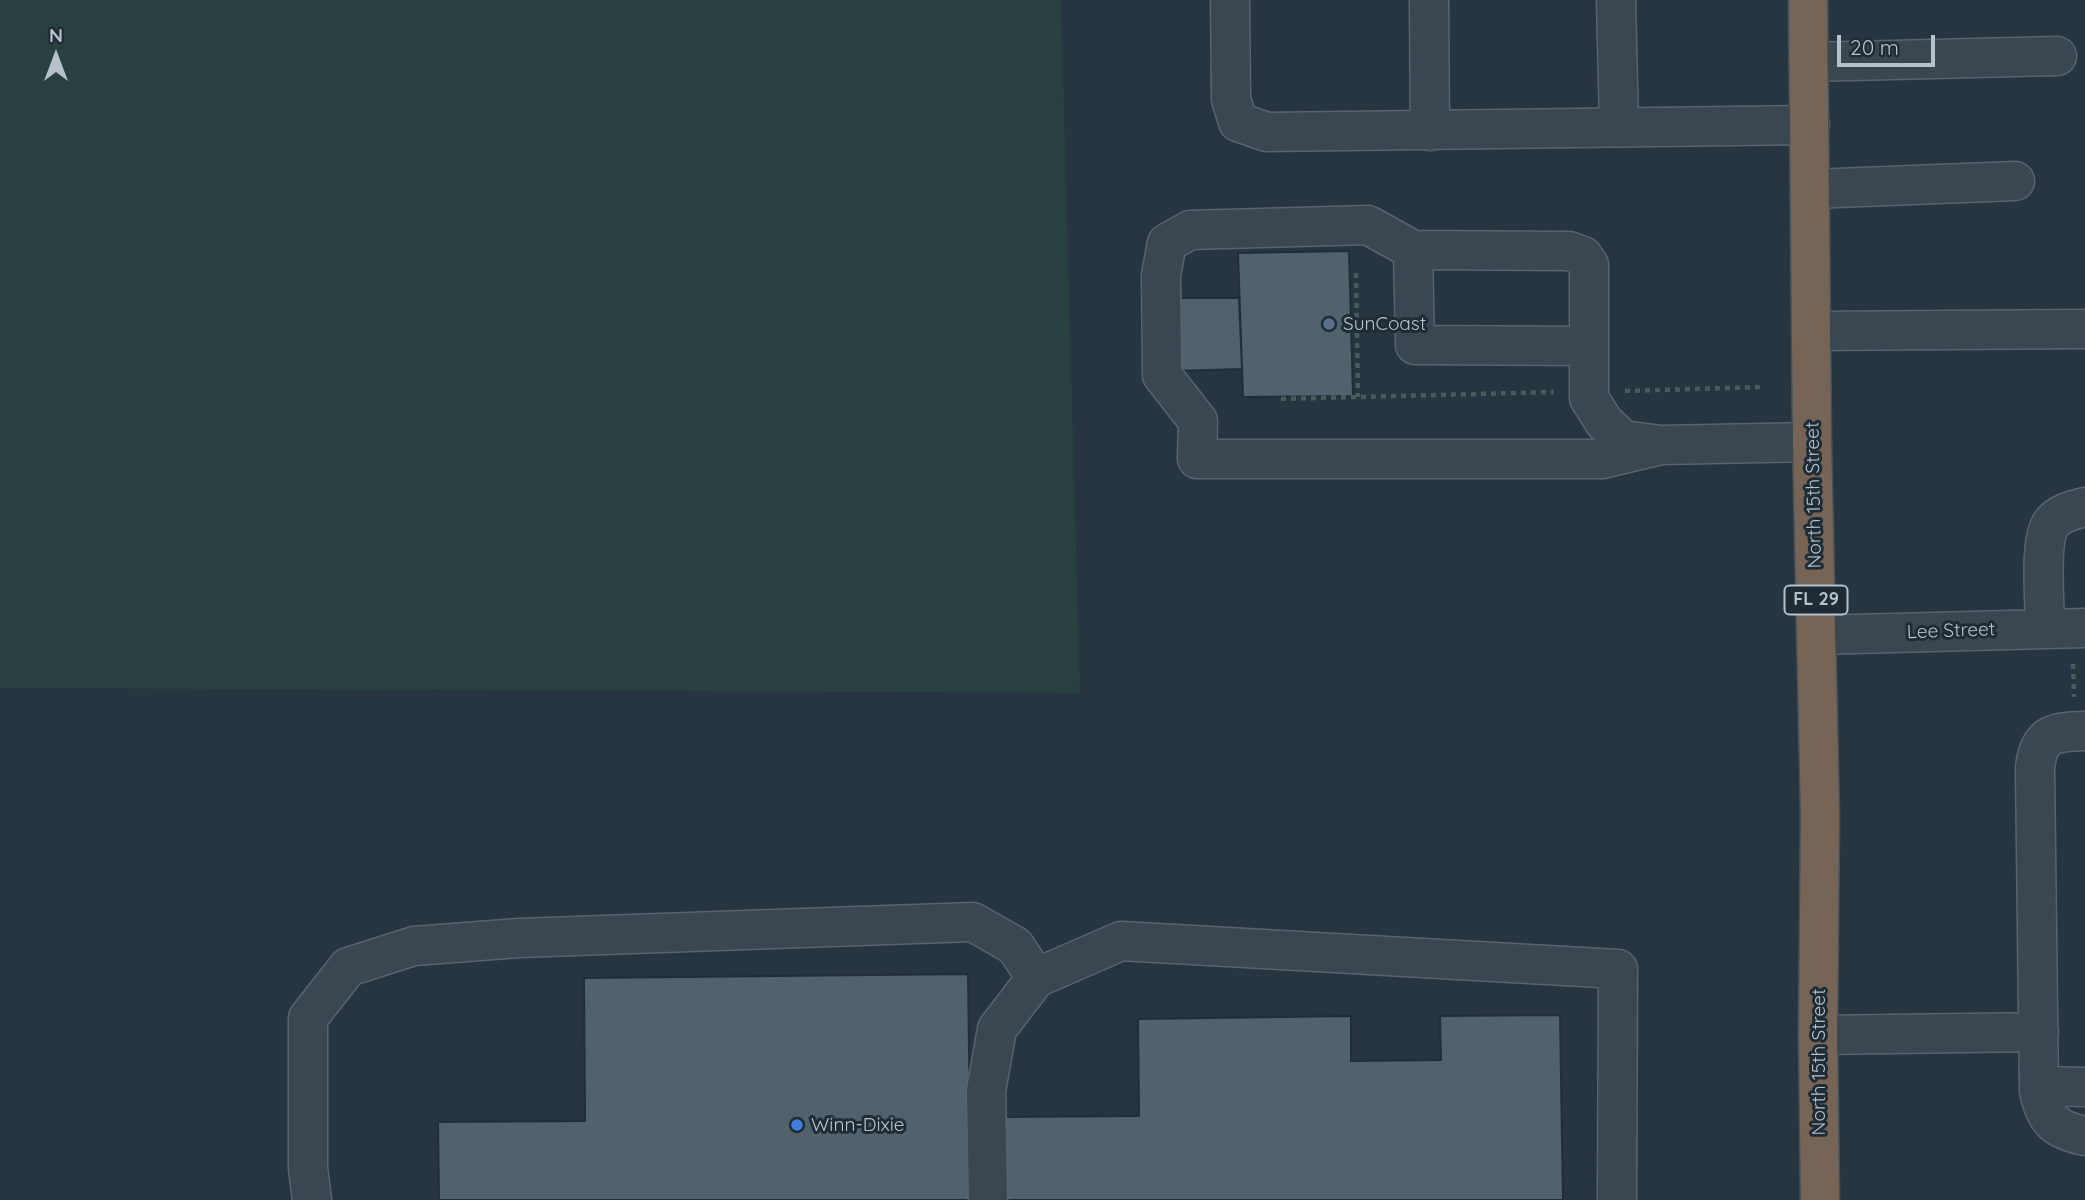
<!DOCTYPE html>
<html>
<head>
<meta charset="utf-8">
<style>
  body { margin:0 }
  #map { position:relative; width:2085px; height:1200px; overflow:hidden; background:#263540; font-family:Quicksand,sans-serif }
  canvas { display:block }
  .north { position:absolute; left:21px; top:21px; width:70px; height:70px; -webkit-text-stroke:5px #1f2c35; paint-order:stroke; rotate:0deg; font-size:19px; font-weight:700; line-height:28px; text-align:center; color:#b6c1ca }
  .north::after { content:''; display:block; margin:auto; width:24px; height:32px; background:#b6c1ca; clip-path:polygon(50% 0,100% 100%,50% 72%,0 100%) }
  .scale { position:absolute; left:1837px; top:35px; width:98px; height:32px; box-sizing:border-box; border:4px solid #b6c1ca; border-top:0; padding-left:9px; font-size:21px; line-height:24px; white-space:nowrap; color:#b6c1ca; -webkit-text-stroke:5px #1f2c35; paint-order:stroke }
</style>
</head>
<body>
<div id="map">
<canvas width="2085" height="1200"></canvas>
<div class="north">N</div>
<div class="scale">20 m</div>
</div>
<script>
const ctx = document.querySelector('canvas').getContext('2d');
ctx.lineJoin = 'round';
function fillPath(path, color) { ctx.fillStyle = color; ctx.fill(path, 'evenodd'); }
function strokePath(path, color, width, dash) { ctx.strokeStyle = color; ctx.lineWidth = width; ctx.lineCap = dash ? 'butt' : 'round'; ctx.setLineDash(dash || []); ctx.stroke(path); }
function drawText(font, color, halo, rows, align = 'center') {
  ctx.font = font + ' Quicksand,sans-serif'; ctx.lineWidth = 6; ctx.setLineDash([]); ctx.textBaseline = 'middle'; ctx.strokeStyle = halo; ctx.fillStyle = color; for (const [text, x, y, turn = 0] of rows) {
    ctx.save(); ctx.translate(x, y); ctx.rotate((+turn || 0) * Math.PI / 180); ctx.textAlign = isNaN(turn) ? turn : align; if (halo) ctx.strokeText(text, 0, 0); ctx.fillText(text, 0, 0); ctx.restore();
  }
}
fillPath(new Path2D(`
  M0 0H1061L1080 693 0 688Z`), '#284140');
const building = new Path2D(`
  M1349 251 1353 396 1243 397 1238 253Z
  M1172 298H1239L1242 369 1173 371Z
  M968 974 971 1200H439L438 1122 585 1121 584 978Z
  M1560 1015 1563 1200H996L995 1117 1139 1116 1138 1019 1351 1016V1061L1441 1060 1440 1016Z`);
fillPath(building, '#51626d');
strokePath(building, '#212e37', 2);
const minor = new Path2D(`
  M1230 0 1231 99 1238 122 1267 132 1810 125
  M1429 0 1430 131
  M1616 0 1619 127
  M1809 62 2057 56
  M1811 189 2015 181
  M1413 250 1415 345 1589 346
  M1812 331 2085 329
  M1661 445 1602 459H1197L1198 421 1162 375 1161 275 1167 243 1190 230 1368 225 1413 250 1569 251 1583 256 1589 265V398L1604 422 1623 440 1661 445 1812 442
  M2045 628C2045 605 2039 541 2051 524 2059 513 2073 510 2085 507
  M1817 635 2085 628
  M2085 731C2053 732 2039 733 2035 768L2039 1091C2045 1121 2056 1130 2085 1136
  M1818 1035 2039 1032
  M2039 1086 2085 1087
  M312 1200 308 1168V1018L348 967 414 946 519 938 973 922 1015 946 1036 978
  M988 1200 986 1091 997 1029 1036 978 1121 941 1618 969 1617 1200`);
const highway = new Path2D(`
  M1808 0 1812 442 1820 814 1818 1035 1820 1200`);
strokePath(minor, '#58646d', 41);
strokePath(highway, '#45515a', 41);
strokePath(new Path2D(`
  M1356 273 1358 397
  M1625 391 1761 387
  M1281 399 1554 392
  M2073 664 2074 697`), '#465d5c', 4.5, [5, 5]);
strokePath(minor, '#3a4750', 38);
strokePath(highway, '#766557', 38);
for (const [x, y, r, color] of [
  [1329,324,7,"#5c6f8a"],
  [797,1125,7,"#3f7fe0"]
]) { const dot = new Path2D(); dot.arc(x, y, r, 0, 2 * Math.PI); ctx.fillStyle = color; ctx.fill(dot); strokePath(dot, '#1f2c35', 2.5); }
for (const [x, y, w] of [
  [1816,600,63]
]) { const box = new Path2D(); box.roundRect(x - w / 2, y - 14.5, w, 29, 5); ctx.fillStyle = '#1f2c35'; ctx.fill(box); strokePath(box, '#b6c1ca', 2); }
drawText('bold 18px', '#b6c1ca', null, [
  ["FL 29",1816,600]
]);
drawText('19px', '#b6c1ca', '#1f2c35', [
  ["SunCoast",1343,324],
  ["Winn-Dixie",811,1125]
], 'left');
drawText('19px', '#b6c1ca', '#1f2c35', [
  ["North 15th Street",1814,495,-91],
  ["Lee Street",1951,631,-2],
  ["North 15th Street",1819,1062,-90]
]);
</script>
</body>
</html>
